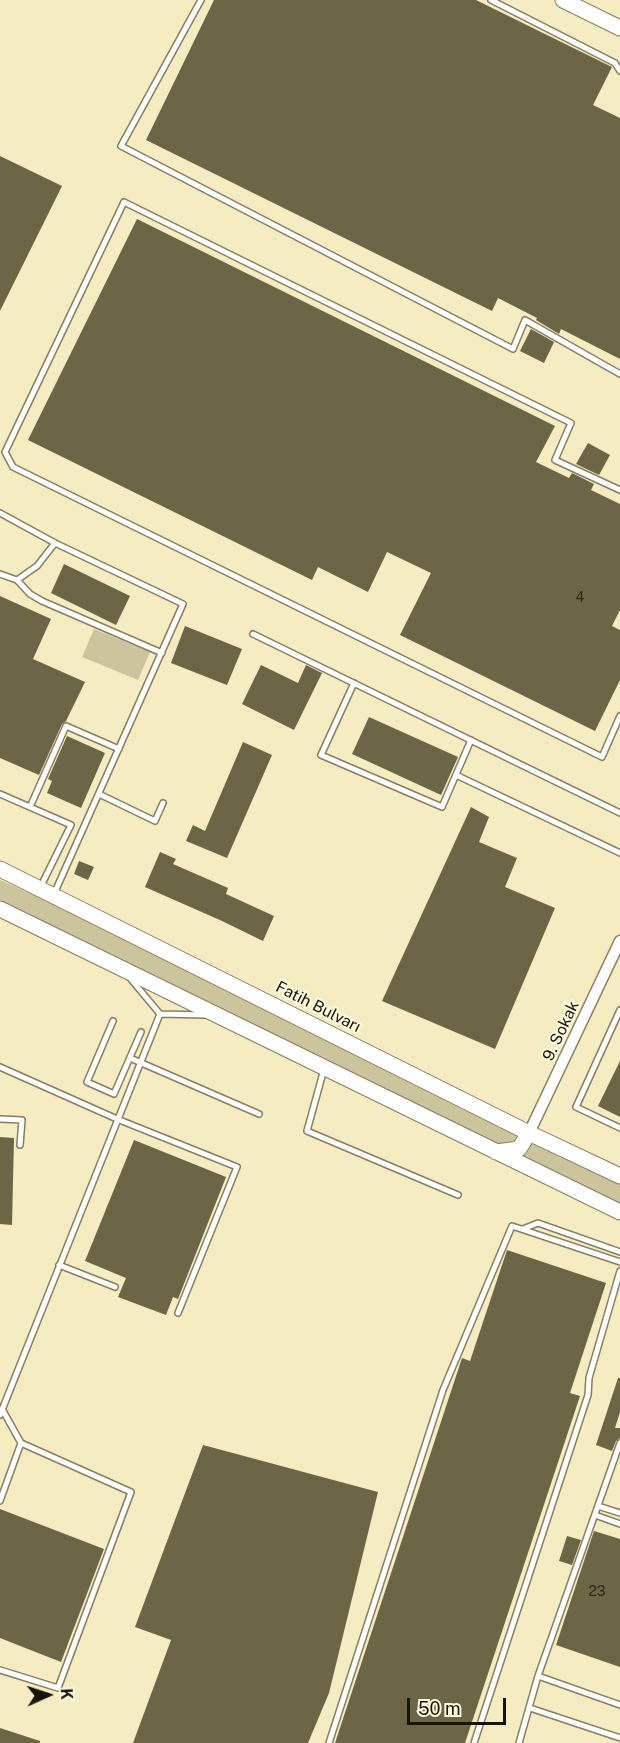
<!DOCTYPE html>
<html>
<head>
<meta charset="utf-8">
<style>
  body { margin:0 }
  #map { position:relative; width:620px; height:1743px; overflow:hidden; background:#fdf8dc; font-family:"Public Sans",sans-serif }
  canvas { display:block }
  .north { position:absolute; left:18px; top:1665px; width:60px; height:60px; -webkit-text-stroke:4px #fdf8dc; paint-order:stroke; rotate:87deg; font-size:16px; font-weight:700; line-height:24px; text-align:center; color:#161407 }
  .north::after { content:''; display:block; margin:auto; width:21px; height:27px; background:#161407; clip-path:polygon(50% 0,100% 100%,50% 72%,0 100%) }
  .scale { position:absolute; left:407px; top:1698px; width:99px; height:27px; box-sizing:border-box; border:3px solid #161407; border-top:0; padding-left:8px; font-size:18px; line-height:21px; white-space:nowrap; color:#161407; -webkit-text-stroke:4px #fdf8dc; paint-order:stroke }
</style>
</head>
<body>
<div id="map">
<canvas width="620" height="1743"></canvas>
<div class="north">K</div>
<div class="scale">50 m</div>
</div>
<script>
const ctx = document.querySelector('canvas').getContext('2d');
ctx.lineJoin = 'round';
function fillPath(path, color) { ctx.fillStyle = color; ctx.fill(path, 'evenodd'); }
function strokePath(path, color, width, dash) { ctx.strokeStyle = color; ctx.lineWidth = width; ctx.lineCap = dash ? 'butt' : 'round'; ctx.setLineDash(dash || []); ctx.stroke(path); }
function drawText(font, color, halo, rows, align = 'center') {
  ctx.font = font + ' "Public Sans",sans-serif'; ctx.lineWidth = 4.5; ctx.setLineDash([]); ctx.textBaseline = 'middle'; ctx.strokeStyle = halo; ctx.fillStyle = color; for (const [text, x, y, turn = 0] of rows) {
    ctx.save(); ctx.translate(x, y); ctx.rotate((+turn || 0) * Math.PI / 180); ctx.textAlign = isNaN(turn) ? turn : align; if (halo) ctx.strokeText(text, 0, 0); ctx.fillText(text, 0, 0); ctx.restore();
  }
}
fillPath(new Path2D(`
  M0 0H620V1743H0Z`), '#f5ecc2');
fillPath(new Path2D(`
  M94 629 150 652 138 680 82 657Z
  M0 880 56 905 620 1183V1205L178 990 0 900Z`), '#ccc49d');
fillPath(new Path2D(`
  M214 0H476L612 67 593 105 620 118V359L561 329 559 334 536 320 537 318 498 298 492 311 146 140Z
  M0 156 62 186 0 311Z
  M137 219 555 426 536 462 569 478 572 473 594 484 591 490 620 504V610L612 626 620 630V680L595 731 400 635 431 573 387 552 368 592 318 567 312 580 28 440Z
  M531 329 554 342 544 363 520 351Z
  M588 443 610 455 599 475 576 464Z
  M64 564 130 596 116 625 51 593Z
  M0 596 51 619 33 659 85 682 66 721 62 724 39 775 0 758Z
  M185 626 242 649 227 685 171 663Z
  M261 665 298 683 306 665 322 673 294 730 242 704Z
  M369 717 458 757 441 795 352 754Z
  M67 736 105 753 81 808 47 793 52 781 48 779Z
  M243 742 272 755 227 858 186 841 193 825 205 831Z
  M471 807 489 817 479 842 517 858 505 887 555 908 495 1049 382 1001Z
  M160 852 176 859 173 864 228 888 226 894 274 916 263 941 222 921 145 887Z
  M79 861 94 867 88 880 74 874Z
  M620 1061V1117L598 1106Z
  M0 1137 14 1138 12 1225 0 1224Z
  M134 1140 226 1177 178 1299 173 1297 166 1315 118 1297 126 1278 85 1261Z
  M507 1250 606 1283 570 1393 580 1396 465 1743H335L462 1358 470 1361Z
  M618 1378H620V1412L615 1428H620V1438L616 1441 612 1451 596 1445Z
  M203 1445 378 1492 329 1693 308 1743H133L171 1640 135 1627Z
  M0 1509 104 1549 61 1662 0 1638Z
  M594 1531 620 1539V1667L556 1645Z
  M567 1536 581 1540 572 1565 559 1561Z
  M0 1728 40 1741V1743H0Z`), '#6c6647');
const lane = new Path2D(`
  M201 0 121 146 513 349 525 320 620 374
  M491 0 615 63 620 71
  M620 490 555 460 571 423 124 202 5 452 13 467 602 757 620 716
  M0 513 55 543 183 604 54 894
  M0 574 17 580 37 566 55 543
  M17 580 30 594 42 601 162 653
  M253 634 620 813
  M354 683 321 755 442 807 471 740
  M456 775 620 853
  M0 794 71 825 40 888
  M99 794 155 821 163 803
  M30 807 66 726 119 749
  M130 978 160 1014 206 1015
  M620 1010 576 1107 620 1128
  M113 1021 87 1082 114 1094 141 1032
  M130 1058 259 1114
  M0 1067 117 1119 237 1167 178 1313
  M324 1069 307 1131 458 1195
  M0 1119 22 1120 20 1145
  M523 1229 538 1223 620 1252
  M59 1265 115 1287
  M0 1415 160 1014
  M620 1443 538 1676 620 1705
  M0 1501 21 1443 2 1409
  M598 1506 620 1513
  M595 1515 620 1524
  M0 1670 58 1688 131 1492 21 1443
  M530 1708 620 1738
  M329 1743 443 1390 512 1226 620 1262
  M474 1743 588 1395 589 1378 620 1271
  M519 1743 538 1676`);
const street = new Path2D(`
  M529 1133 620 941`);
const secondary = new Path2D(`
  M563 0 620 28
  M0 869 529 1133 620 1176
  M0 909 620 1212
  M496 1152 519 1149 529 1133`);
strokePath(lane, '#867f60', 8);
strokePath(street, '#867f60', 13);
strokePath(secondary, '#867f60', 17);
strokePath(lane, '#fff', 5);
strokePath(street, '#fff', 10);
strokePath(secondary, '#fff', 15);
drawText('14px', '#2c2817', null, [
  ["4",580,598],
  ["23",597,1592]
]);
drawText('16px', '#161407', '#fdf8dc', [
  ["Fatih Bulvarı",318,1007,27],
  ["9. Sokak",561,1031,-65]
]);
</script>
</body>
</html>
